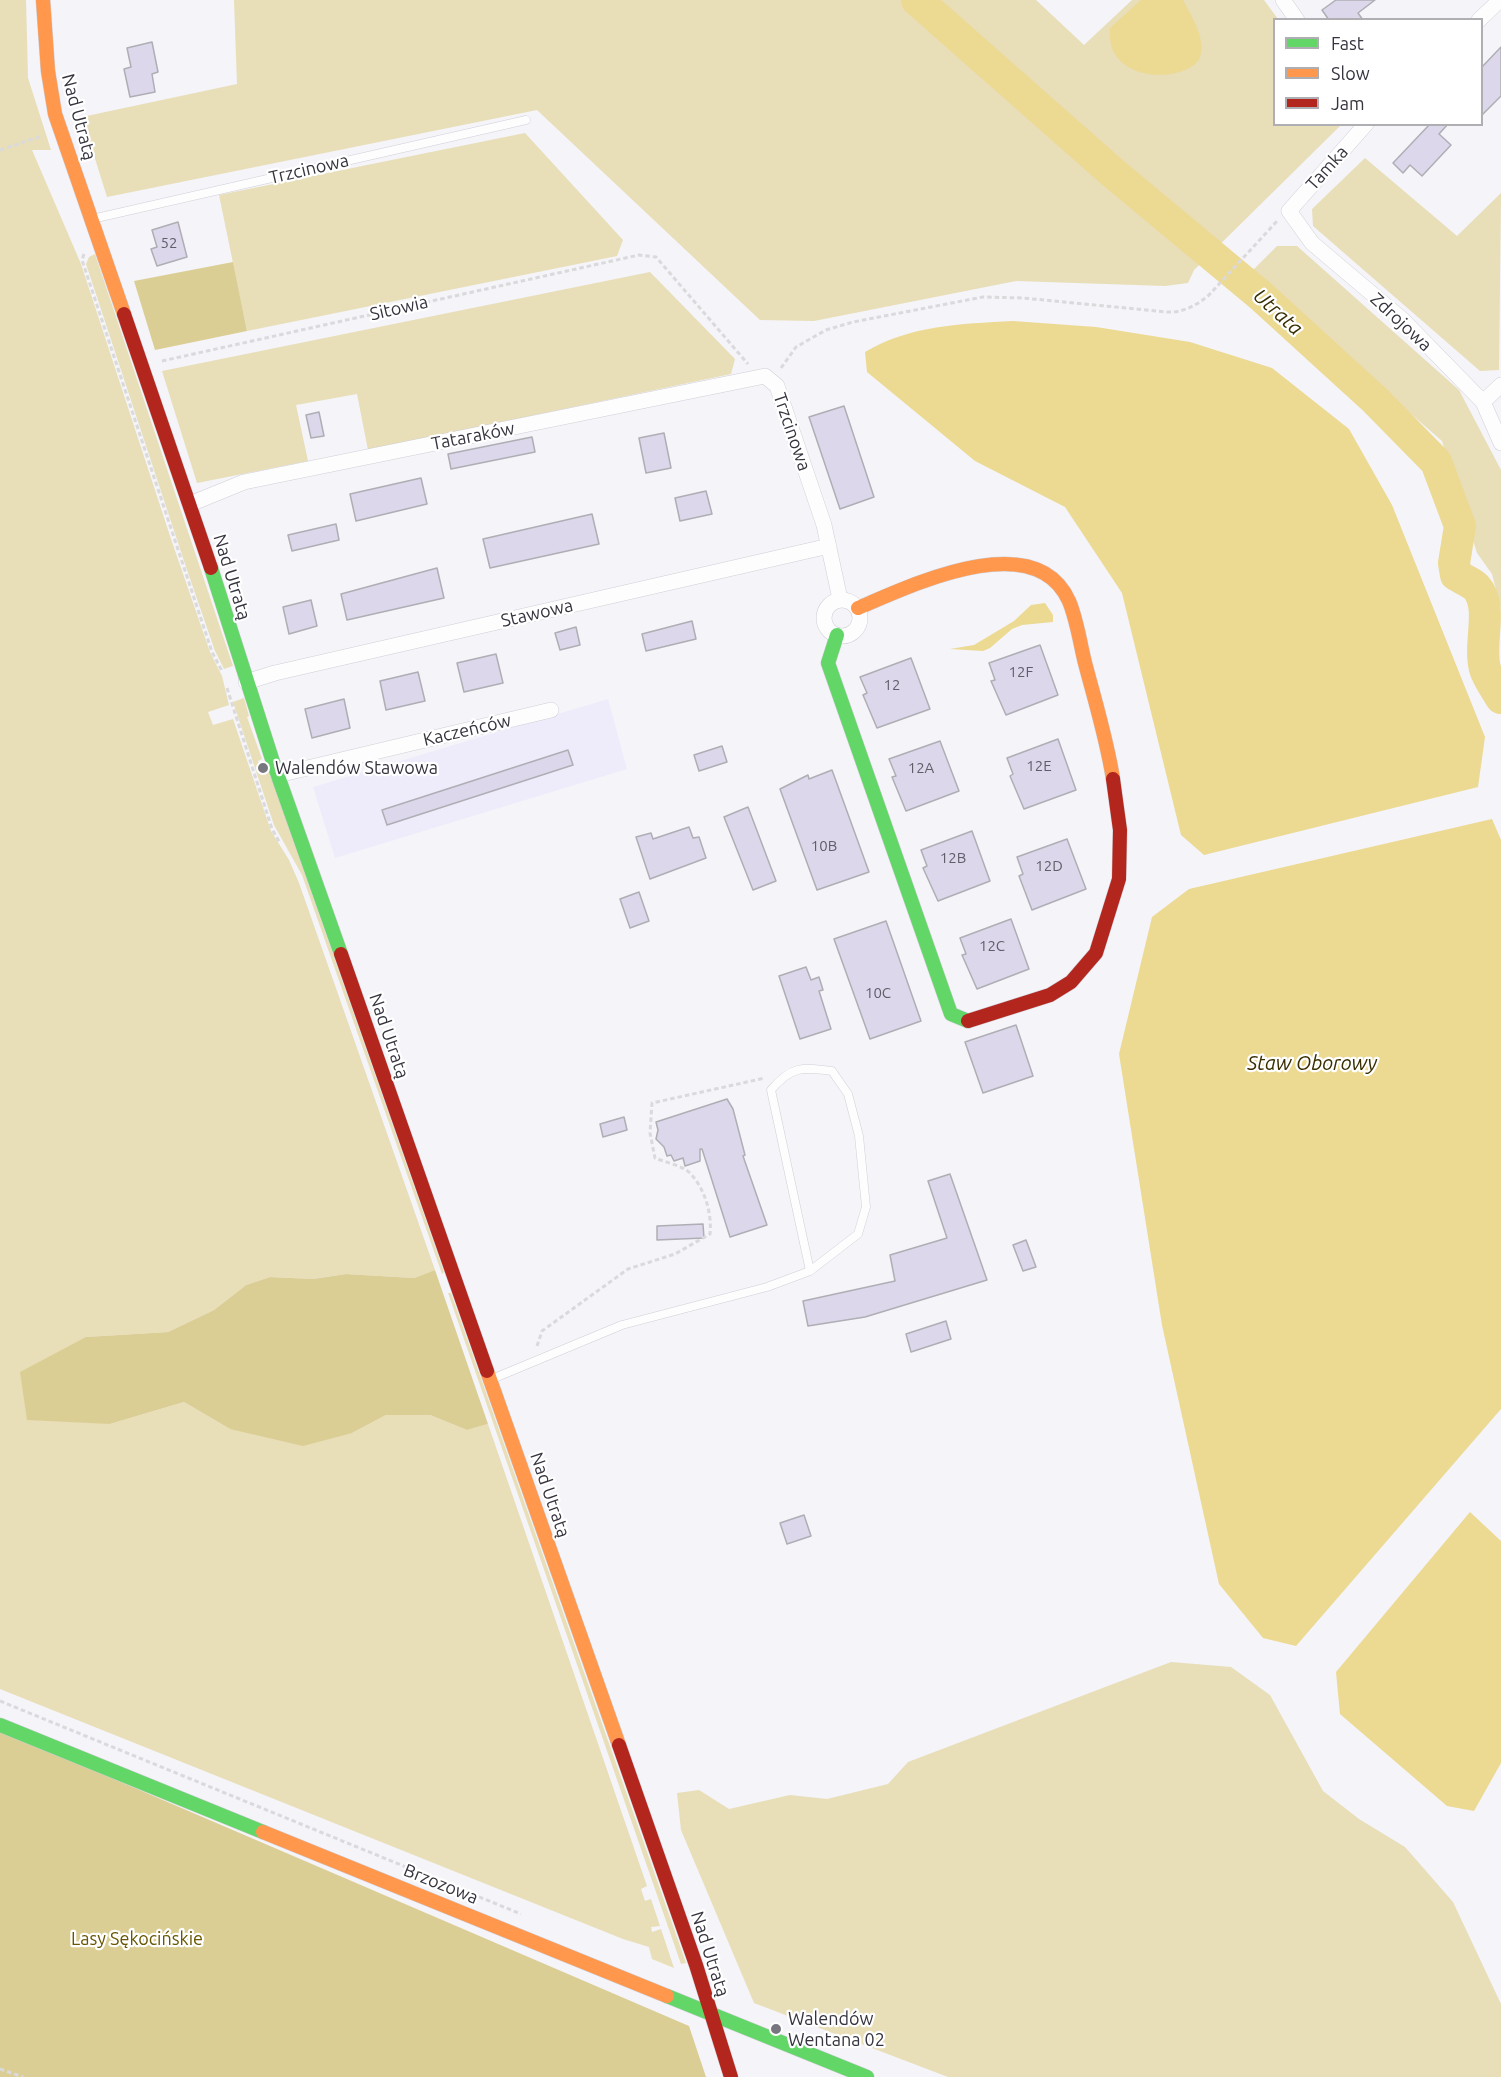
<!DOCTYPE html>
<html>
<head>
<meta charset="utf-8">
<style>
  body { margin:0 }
  #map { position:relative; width:1501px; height:2077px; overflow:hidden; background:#f4f4f9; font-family:Ubuntu,sans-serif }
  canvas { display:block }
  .legend { position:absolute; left:1273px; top:18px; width:210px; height:108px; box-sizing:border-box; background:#fff; border:2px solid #afaeb2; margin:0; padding:8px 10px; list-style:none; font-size:18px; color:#36343e }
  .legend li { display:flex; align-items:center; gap:12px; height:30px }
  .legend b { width:30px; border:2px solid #afaeb2 }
</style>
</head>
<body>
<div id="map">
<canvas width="1501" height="2077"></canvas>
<ul class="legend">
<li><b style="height:8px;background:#63d668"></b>Fast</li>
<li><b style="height:8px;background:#ff974d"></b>Slow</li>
<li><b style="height:8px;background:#b3261e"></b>Jam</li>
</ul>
</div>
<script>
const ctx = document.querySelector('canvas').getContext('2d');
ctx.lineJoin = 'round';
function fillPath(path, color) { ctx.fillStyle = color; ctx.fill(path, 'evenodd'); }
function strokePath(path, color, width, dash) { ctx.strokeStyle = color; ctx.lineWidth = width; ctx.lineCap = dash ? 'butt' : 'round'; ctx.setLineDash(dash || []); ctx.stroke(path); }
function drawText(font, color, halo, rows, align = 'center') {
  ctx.font = font + ' Ubuntu,sans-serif'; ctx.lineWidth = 4.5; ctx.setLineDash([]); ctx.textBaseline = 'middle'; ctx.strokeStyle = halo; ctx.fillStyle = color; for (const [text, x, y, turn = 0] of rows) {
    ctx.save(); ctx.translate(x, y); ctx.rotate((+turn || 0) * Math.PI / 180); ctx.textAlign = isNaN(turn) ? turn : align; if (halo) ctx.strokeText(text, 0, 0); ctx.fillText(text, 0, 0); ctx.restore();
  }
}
fillPath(new Path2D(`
  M608 699 627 769 335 858 313 787Z`), '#eeecfa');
fillPath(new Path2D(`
  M0 0H26L28 78 51 150H32L81 264 171 539 210 652 222 676 229 705 208 712 213 725 233 719 271 831 289 860 299 883 435 1270 414 1278 346 1274 313 1279 270 1277 246 1285 214 1310 168 1332 86 1337 110 1424 184 1402 230 1429 352 1433 386 1415H430L467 1430 488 1424 647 1886 641 1889 645 1901 651 1899 660 1926 651 1927 652 1932 661 1929 674 1968 652 1959 649 1947 623 1939 0 1689Z
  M234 0H1036L1084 45 1132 0H1264L1278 19 1274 20V124L1340 126 1194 270 1188 283 1165 286 1016 281 814 321 760 320 537 110 107 197 82 117 237 84Z
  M525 133 623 240 617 256 247 331 219 195Z
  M1365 158 1457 236 1501 193 1499 370 1480 371 1313 226 1312 209Z
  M1277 246H1297L1459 390 1501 470V609L1492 574 1477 553 1442 441 1250 273Z
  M95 254 233 666 224 669 215 651 186 567 86 264 89 257Z
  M650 272 735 359 731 374 368 450 357 394 296 405 308 461 197 483 162 371Z
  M244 698 249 716 247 717 262 759 258 761 263 773 269 771 444 1272 442 1274 302 875 274 825 233 702Z
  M448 1293H451L686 1963 681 1964Z
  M1171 1662 1231 1667 1270 1695 1323 1791 1359 1819 1405 1847 1453 1902 1501 2004V2077H948L754 2003 681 1830 677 1793 699 1790 729 1809 790 1795 827 1799 888 1784 908 1762Z`), '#e8deb7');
fillPath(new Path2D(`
  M233 262 247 331 155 350 134 281Z
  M435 1270 488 1424 467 1430 430 1415H386L352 1433 303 1446 230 1429 184 1402 110 1424 27 1420 20 1372 86 1337 168 1332 214 1310 246 1285 270 1277 313 1279 346 1274 414 1278Z
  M0 1730 689 2026 706 2077H0Z`), '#dbce95');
fillPath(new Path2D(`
  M1141 0H1183C1191 16 1206 37 1200 57 1190 83 1104 86 1110 28Z
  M1013 321 1096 327 1190 342 1272 368 1349 429 1392 505 1485 737 1478 787 1204 855 1181 835 1122 593 1065 507 975 461 867 372 865 352C911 325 960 324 1013 321Z
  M1045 603 1053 615V622L1022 625 1012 629 990 648 983 651 950 649 974 645 1014 621 1031 605Z
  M1492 819 1501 840V1409L1296 1646 1263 1638 1219 1584 1162 1325 1119 1054 1152 917 1189 889Z
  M1470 1512 1501 1541V1763L1474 1811 1447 1806 1340 1714 1336 1672Z`), '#ecd992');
strokePath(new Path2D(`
  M917 0 1112 172 1261 296 1375 400 1436 462 1460 526 1454 563 1456 575C1462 579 1471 582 1476 587 1494 607 1478 642 1485 669 1488 679 1496 689 1501 698`), '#ecd992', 32);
const building = new Path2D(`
  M1336 0H1375L1358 13 1363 20H1329L1322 10Z
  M152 42 158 72 152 74 155 92 130 97 124 69 131 67 127 48Z
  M1501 47V96L1482 115V67Z
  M1430 124H1448L1439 134 1451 145 1422 176 1410 165 1403 173 1393 163Z
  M178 222 187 257 157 266 151 249 157 247 152 230Z
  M844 406 874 497 840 509 809 417Z
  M319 412 324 436 311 438 306 415Z
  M664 433 671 468 646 473 639 438Z
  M532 437 535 452 451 469 448 454Z
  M421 478 427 504 356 521 350 494Z
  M706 491 712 514 680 521 675 498Z
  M592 514 599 544 490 568 483 539Z
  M336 524 339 540 292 551 288 535Z
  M437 568 444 598 347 620 341 594Z
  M311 600 317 626 289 634 283 607Z
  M692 621 696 639 646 651 642 634Z
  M576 627 580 645 560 650 555 633Z
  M1040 645 1058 695 1006 715 991 681 995 680 989 663Z
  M496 654 503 683 464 692 457 663Z
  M911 658 930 709 877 728 863 695 867 693 860 677Z
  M418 672 425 701 386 710 380 681Z
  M344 699 350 728 312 738 305 709Z
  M1058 739 1076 790 1024 809 1010 776 1013 774 1007 758Z
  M940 741 959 791 906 811 892 777 896 776 889 759Z
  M722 746 727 762 699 771 694 755Z
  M568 750 573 765 387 825 382 810Z
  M832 770 869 872 817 890 780 789 808 775 809 779Z
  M748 807 776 881 753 890 724 817Z
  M689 827 693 838 699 837 706 858 650 879 636 837 651 833 653 839Z
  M972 831 990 881 938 901 923 868 927 866 921 850Z
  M1067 839 1086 889 1032 910 1019 876 1023 874 1017 857Z
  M639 892 649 921 630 928 620 899Z
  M1011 919 1029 969 977 989 962 955 966 954 960 938Z
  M886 921 921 1021 870 1039 834 939Z
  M806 967 811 980 819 977 823 990 819 991 831 1029 800 1039 779 976Z
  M1016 1025 1033 1076 983 1093 965 1042Z
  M727 1099 733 1109 745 1155 743 1156 767 1225 730 1237 702 1149H700V1161L685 1166 683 1158 674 1161 671 1155 667 1156 664 1147 656 1139 658 1130 656 1122Z
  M624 1117 627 1130 603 1137 600 1124Z
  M950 1174 987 1280 865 1317 808 1326 803 1301 895 1281 890 1255 947 1238 928 1181Z
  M703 1224 704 1238 657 1240V1226Z
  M1026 1240 1036 1267 1023 1271 1013 1245Z
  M946 1321 951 1339 911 1352 906 1334Z
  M804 1515 811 1536 787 1544 780 1523Z`);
fillPath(building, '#dcd7eb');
strokePath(building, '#afaeb4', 1.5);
const lane = new Path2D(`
  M92 219 526 120
  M492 1379 622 1325 767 1287 810 1271 858 1234 866 1207 859 1136 848 1094 832 1071C802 1067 791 1066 771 1090L810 1271`);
const street = new Path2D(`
  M1283 0 1297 20
  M1479 20 1500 0
  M1366 124 1289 211 1312 243 1403 320 1483 402 1501 443
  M1483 402 1501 385
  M190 504 244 482 765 376 777 386 824 525 840 599
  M824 618a18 18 0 1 1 36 0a18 18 0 1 1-36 0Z
  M246 682 275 673 829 546
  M278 775 551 710`);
const fast = new Path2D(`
  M211 568 272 759 341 954
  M837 635 828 663 951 1014 968 1021
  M0 1725 263 1832
  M667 1996 867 2077`);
const slow = new Path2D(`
  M43 0 48 71 55 114 124 314
  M858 608C910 586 1035 525 1069 601 1077 620 1080 643 1085 663 1095 701 1107 740 1113 779
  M487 1371 619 1745
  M263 1832 667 1996`);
const jam = new Path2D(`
  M124 314 211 568
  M341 954 487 1371
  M968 1021 1050 995 1071 982 1096 953 1119 879 1120 830 1113 779
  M619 1745 696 1965 731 2077`);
strokePath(lane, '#d0cfd6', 9);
strokePath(street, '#d0cfd6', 16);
strokePath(fast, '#d0cfd6', 15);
strokePath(slow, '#d0cfd6', 15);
strokePath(jam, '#d0cfd6', 15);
strokePath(new Path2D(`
  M0 150 42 136
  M84 254 82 260 212 652 222 671
  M162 361 639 255 656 257 748 364
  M781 368 796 347 826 330 853 322 983 297 1023 298 1167 312C1183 313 1197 305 1209 295L1278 220
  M227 688 272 829 280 843
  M537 1346 542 1331 628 1269 675 1254 710 1234C712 1213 705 1189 690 1173 683 1166 665 1162 655 1158L650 1133 652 1103 765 1078
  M0 1701 521 1914
  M0 2069 23 2077`), '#dadadc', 3, [4.5, 3]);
strokePath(lane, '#fdfdfe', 8);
strokePath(street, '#fdfdfe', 15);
strokePath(fast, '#63d668', 14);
strokePath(slow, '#ff974d', 14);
strokePath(jam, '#b3261e', 14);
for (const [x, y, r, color] of [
  [263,768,6,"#78777f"],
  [776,2029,6,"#78777f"]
]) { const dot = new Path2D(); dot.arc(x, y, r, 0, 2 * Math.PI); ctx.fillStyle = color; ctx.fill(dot); strokePath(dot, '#fff', 2); }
drawText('15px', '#605d69', null, [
  ["52",169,243],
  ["12F",1021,672],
  ["12",892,685],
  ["12E",1039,766],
  ["12A",921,768],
  ["10B",824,846],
  ["12B",953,858],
  ["12D",1049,866],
  ["12C",992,946],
  ["10C",878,993]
]);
drawText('18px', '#36343e', '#fff', [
  ["Nad Utratą",79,117,75],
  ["Tamka",1327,168,-48],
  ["Trzcinowa",309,169,-13],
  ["Sitowia",399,308,-13],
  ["Zdrojowa",1401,322,43],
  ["Trzcinowa",792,432,71],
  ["Tataraków",473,436,-11],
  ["Nad Utratą",232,577,73],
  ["Stawowa",537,613,-13],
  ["Kaczeńców",467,730,-13],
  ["Nad Utratą",389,1036,71],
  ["Nad Utratą",550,1495,71],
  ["Brzozowa",441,1884,22],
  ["Nad Utratą",710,1954,72]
]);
drawText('18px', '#36343e', '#fff', [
  ["Walendów Stawowa",275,768],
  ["Walendów",788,2019],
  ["Wentana 02",788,2040]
], 'left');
drawText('18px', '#685600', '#fff', [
  ["Lasy Sękocińskie",137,1939]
]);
drawText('italic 20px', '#392e00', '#fff', [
  ["Utrata",1278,312,42],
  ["Staw Oborowy",1312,1063]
]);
</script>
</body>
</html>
